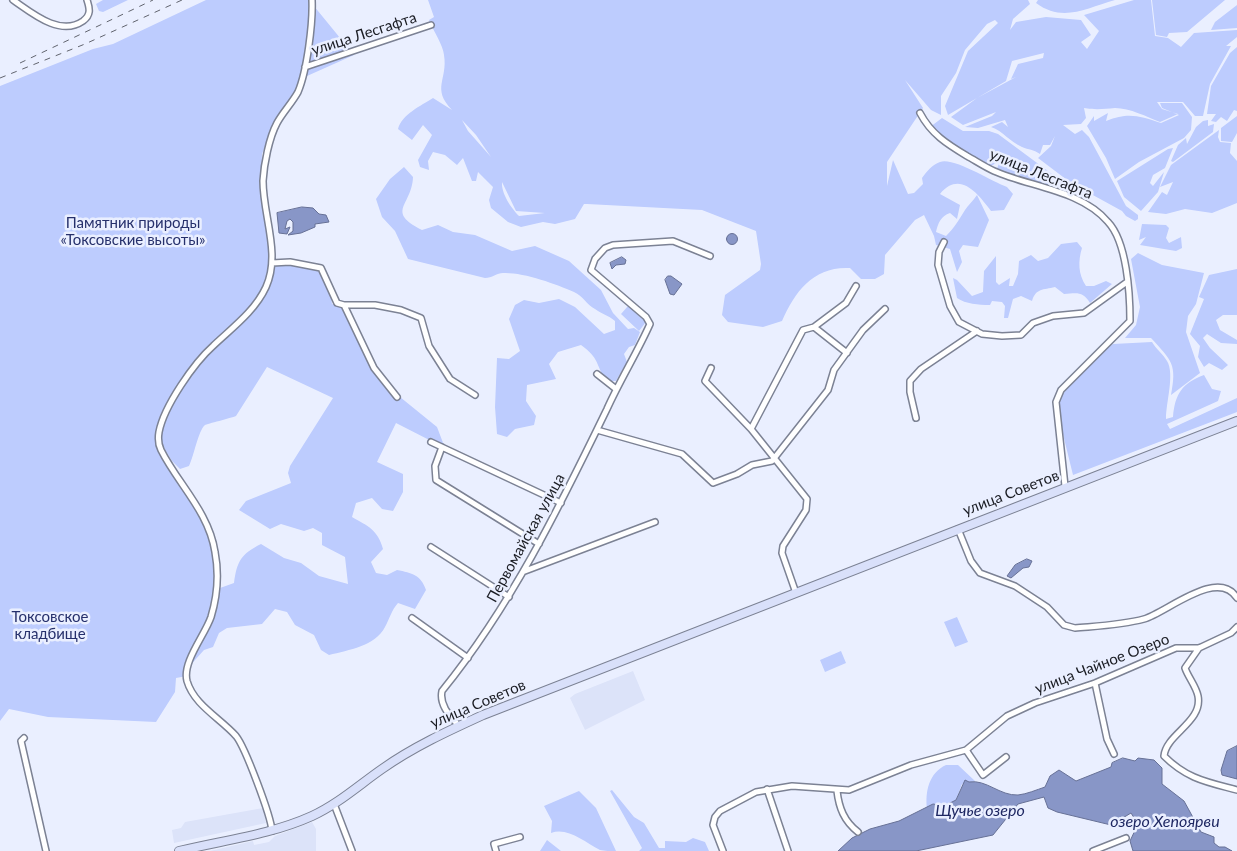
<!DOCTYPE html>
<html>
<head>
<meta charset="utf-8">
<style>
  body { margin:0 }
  canvas { display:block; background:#eaefff }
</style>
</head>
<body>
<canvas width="1237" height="851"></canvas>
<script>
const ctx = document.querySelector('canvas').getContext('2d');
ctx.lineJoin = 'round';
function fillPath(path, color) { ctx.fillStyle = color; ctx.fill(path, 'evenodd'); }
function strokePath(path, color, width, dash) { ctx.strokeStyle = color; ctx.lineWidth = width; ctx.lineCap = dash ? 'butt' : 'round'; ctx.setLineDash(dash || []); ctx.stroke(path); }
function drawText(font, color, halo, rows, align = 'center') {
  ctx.font = font + ' Lato,sans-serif'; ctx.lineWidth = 5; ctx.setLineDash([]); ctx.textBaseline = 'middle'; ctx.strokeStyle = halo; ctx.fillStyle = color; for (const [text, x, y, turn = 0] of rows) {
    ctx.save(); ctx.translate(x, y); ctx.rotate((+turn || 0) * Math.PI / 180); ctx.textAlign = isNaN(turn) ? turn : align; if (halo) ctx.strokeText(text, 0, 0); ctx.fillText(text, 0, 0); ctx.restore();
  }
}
fillPath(new Path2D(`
  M633 671 645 700 585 730 570 698 575 694Z
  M263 808 266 823 174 843 172 830 181 828 185 822Z
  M312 822 316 829V851H210L253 841 254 845 269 842 275 836Z`), '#dce3f9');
fillPath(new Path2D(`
  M103 0H128L103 12 99 11 96 4Z
  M206 0H309L354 55 307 76 269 136 262 154 261 183 266 202 270 263H289L321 269 330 289 332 304 343 307 372 369 397 397H400L437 427 445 448 396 423 377 462 403 474V492L393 511 382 509 372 498 356 503 352 517C368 526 378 530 383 549L371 562 376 573 387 575 397 570C412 573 421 575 426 590L415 609 398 603C391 611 390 618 385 627 375 646 349 650 329 655L321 650 314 635 295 625 287 612 275 609 262 624 227 628 219 633 213 647 204 650 187 669V676L176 678 175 692 156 722 48 717 9 709 0 721V86L93 49 113 44ZM267 367 333 398 290 466 288 473 291 483 246 501 239 510 270 529 281 524 304 531 313 528 322 533V545L345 557 348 584 319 576 301 563 284 558 261 544C241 554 237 561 234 583L220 588 213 540 191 500 158 449 159 440 172 461 180 469 189 466C194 456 198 431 205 425 207 424 231 418 236 416Z
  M428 0H1028L1030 4 1013 19 1010 30 1016 22 1046 17 1081 20 1091 35 1081 42 1087 49 1099 31 1084 15 1134 0H1151L1155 36 1168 38 1181 47 1194 33 1237 30V37L1226 46H1231L1210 84 1203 116H1195L1183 102H1157L1162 109 1178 114 1160 122C1147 117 1130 108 1115 108 1104 109 1095 110 1084 108L1086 118 1081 124 1063 125 1075 134 1082 130 1089 137 1126 206 1138 215V219L1135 221 1126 216 1122 211 1071 183 1038 158 1051 146 1055 136 1050 145H1043L1040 154C1033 149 1029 150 1022 147 1010 142 1003 131 991 127L1002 122 1008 127 1005 120 978 128 965 127 992 116 996 112 963 125 951 117 977 98 1016 77 1011 79 1018 64 1043 58 1044 53 1012 61 1006 81 948 115 945 106 968 51 998 23 995 20 987 24 965 50 956 73 941 96V115L931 110 905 80 923 108 887 162V186L893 160 908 194 914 193 923 184 922 178C927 171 932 165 940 162 954 157 992 182 1007 187L1013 194 1004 210 991 211C978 194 960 170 940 194L960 205 957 219 950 213C941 216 938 223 936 232L946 236C955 227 958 221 965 210 968 205 973 201 977 195L989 220 978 247 963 245 959 251 962 262 957 272 950 249 936 245 934 236 924 215 915 220 885 255 884 274 875 279H861L850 268C814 266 795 291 782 321L763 327 728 322 722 315 725 295 760 270 761 264 756 231 702 210 587 204H584L575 219 555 224 543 222 521 227 508 222 491 208 489 200 493 187 478 172 476 181H472L463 158 457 165 445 155 433 152 428 161 429 170 420 167 418 160 432 135 423 125 412 140 398 129C402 114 421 106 433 98L452 110C431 88 448 80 444 55 443 45 434 32 429 20L434 17ZM462 120 476 135 491 157 468 131ZM502 182 516 211 545 213 519 216C511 208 501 193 502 182Z
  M1038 0H1115C1086 8 1063 23 1036 3Z
  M1152 0H1225L1187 32 1169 33 1167 37 1156 35Z
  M1237 5V28L1211 30 1215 22Z
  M1237 47V111L1234 110 1227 121 1221 117 1216 122 1211 121 1216 114H1207L1211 86 1230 53Z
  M1160 103H1182L1192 117 1191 130 1184 138 1139 162 1115 179 1106 158 1087 126 1094 116V121L1108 113 1106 121C1129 112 1139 116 1161 123L1179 115 1162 108Z
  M1237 116V133L1232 142 1221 141V128Z
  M942 118 963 131H989L998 134 1056 177 1053 192 1031 186 996 171 1000 161 989 167 953 147 930 127Z
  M1208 120V126L1214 124 1213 132 1173 162 1171 161 1178 145 1186 138 1187 144 1196 127 1203 121Z
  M1219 130 1218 137 1220 142 1231 143 1230 153 1237 161V203L1212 213 1185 209 1166 214 1148 212 1162 192 1167 195 1173 182 1160 187 1171 165Z
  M1173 148 1165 168 1153 175 1150 183 1153 186 1164 172 1158 192 1141 211 1124 197 1117 181 1168 149Z
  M404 167 413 177C412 206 385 211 422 230L438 225 453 232 475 235 512 251 535 246 569 261 601 290 613 313 628 329 634 328 640 332 635 345 629 347 624 354 627 362 616 381H606C595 363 600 359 581 345L558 352 549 364 556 379 527 385 526 401 536 416 534 425 515 429 507 437 497 434 495 407 497 358 509 359 520 351 509 319 515 305 524 300 539 303 559 299 575 307 604 334 615 330V321C608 315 602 314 595 309 587 305 583 296 574 292 556 284 523 272 503 273 497 273 492 278 485 278L408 259 395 231 382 217 376 199 390 179Z
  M1142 224 1166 225 1169 228 1166 238 1169 243 1181 237 1182 248 1176 251 1140 245 1146 237 1139 240Z
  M1077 242 1082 248C1078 261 1078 274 1086 286H1094L1106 281 1112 284 1090 303C1083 291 1077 293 1064 294L1055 287C1043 290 1036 288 1032 301L1021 296 1013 299 1008 318H1004L1005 306 1002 302 992 301 990 305C978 305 966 304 957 298L953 278 957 280 972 296 983 292 984 271 996 256V282L999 285 1010 278 1009 286H1013L1018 274 1019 261 1031 255 1038 261 1048 258 1061 244Z
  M1138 253 1162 265 1204 273 1196 304 1188 316 1186 332 1200 373 1171 395C1177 364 1172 361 1151 338H1125L1136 325 1140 307 1131 259Z
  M1237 269V315H1223L1216 320 1220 330 1237 340V344L1221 343 1207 334 1203 338 1210 348 1228 365 1222 370 1209 363 1204 367 1198 357 1200 346 1190 334 1204 299 1199 297 1209 275Z
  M628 306 646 322 639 331 621 314Z
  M1152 342C1156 349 1163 354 1167 361 1175 374 1166 402 1166 419L1173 417C1175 394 1182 383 1204 375L1212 389 1221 391 1218 401 1167 424 1170 429 1237 398V412L1073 475 1059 418 1060 397 1098 354 1113 344Z
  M957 617 968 642 955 647 944 622Z
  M841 651 846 663 825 672 820 660Z
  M946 765H958L975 781 962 784 956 800 944 806 933 804 927 809C925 791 929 773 946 765Z
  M612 790 634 817 644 823 659 848H665V841L686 842 693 838 705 842 709 851H639L642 848 610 791Z
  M579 791 596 808 616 851C611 851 604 851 600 850 584 842 568 827 551 833L552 821 544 806Z
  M547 840 561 851H540Z`), '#bdccfe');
const water = new Path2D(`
  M302 207 313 208 319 214 326 215 329 222 315 224V227L301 233 288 235 293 231V222L290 219 287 221 285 229 290 227 287 234 279 233 277 213Z
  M726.5 239a5.5 5.5 0 1 1 11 0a5.5 5.5 0 1 1-11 0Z
  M622 257 626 260 625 264 616 265 612 269 610 263Z
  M668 276H671L682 284 674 295 670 294 665 280Z
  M1027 559 1032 561 1029 567 1023 568 1011 578 1007 576 1015 565Z
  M1237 746V779L1222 775 1221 770 1227 751Z
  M1123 758 1135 761 1138 758 1154 760 1162 768V784L1184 801 1201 832 1214 837V843L1219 847H1225L1232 851H1133L1130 841 1138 824 1131 813 1111 825 1057 812 1048 808 1044 797 1018 804 993 835 916 851H838L852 838 870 829 899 821 933 804 944 806 956 800 965 780 969 782C986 779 1000 796 1018 795 1027 794 1036 790 1045 787L1050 776 1059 770 1076 781 1111 767 1112 763Z`);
fillPath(water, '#8896c7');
strokePath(water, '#677196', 1);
const street = new Path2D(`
  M13 0C32 13 60 37 83 21 91 15 90 9 87 0
  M305 67 431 25
  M920 113C931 134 947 144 967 156 976 161 985 167 994 171 1030 187 1081 190 1108 222 1127 242 1130 294 1130 321L1061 390 1056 402 1065 486
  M944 242 939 252 938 265 950 306 959 322 982 334 1002 336 1021 335 1033 323 1053 316 1084 313 1127 282
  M272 263 290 262 321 268 337 303 344 305
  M814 327 846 303 856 286
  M711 368 705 381 751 429
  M597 374 616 389
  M397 397 374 368 344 305H375L401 310 421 318 429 346 450 379 475 395
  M916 418 910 392V381L921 369 977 331
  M597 430 682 454 713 483 737 474 752 465 772 461 828 390 834 370 863 330 885 309
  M431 442 561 503
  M442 447 435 466 436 480 539 544
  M958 529 971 561 980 573 1015 586 1047 607 1064 625 1075 628C1097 626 1122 625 1144 619 1166 613 1218 567 1237 598
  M431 547 509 597
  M525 571 655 522
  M796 593 782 553 783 546 806 510 807 499 751 429 803 330 814 327 847 353
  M412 618 468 658
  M1199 648 1185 668C1188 677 1196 686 1198 696 1203 722 1166 734 1164 756 1187 779 1207 782 1237 790
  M1095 683 1107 739 1114 754
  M459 726C450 716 439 705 442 691 511 606 559 508 607 409 620 380 637 353 650 324L646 317 591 270 595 259 605 248 613 245 673 241 710 256
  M24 738 21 741 46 851
  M966 750 983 775 1006 757
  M767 789 788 851
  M837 791C839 808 844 821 858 832
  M334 804 352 851
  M272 831C271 816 245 747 236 736 220 718 194 705 187 681 182 662 205 635 211 617 217 597 219 573 215 552 209 512 178 484 161 450 158 444 158 438 159 432 164 406 194 363 213 346 232 328 255 311 266 287 281 254 263 216 263 181 264 164 269 138 277 123 283 112 292 103 298 92 307 71 313 23 312 0
  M496 851 494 844 520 837
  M723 851 713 825 715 817 720 811 756 792 792 786 849 790 911 765 966 750 1007 716 1035 703 1095 683 1176 648H1199L1231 633 1237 627
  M1093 851 1126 838`);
const secondary = new Path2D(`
  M179 851C224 840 270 835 312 816 338 804 359 785 382 769 413 747 448 731 483 715L1237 421`);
strokePath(street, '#7c8294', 8);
strokePath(secondary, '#7c8294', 10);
strokePath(street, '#fff', 5);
strokePath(secondary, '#d9e0fa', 8);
strokePath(new Path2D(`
  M20 63 153 0
  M0 78 85 44 182 0`), '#61646e', 1, [6, 6]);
drawText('15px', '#1a1c23', '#eaefff', [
  ["улица Лесгафта",364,34,-18],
  ["улица Лесгафта",1041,174,22],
  ["улица Советов",1011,493,-21],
  ["Первомайская улица",526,538,-61],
  ["улица Чайное Озеро",1102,664,-21],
  ["улица Советов",478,704,-23]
]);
drawText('15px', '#26306c', '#eaefff', [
  ["Памятник природы",133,223],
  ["«Токсовские высоты»",133,240],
  ["Токсовское",50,617],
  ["кладбище",50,634]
]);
drawText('italic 16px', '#1e2762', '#eaefff', [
  ["Щучье озеро",980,811],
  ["озеро Хепоярви",1165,822]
]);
</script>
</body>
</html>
